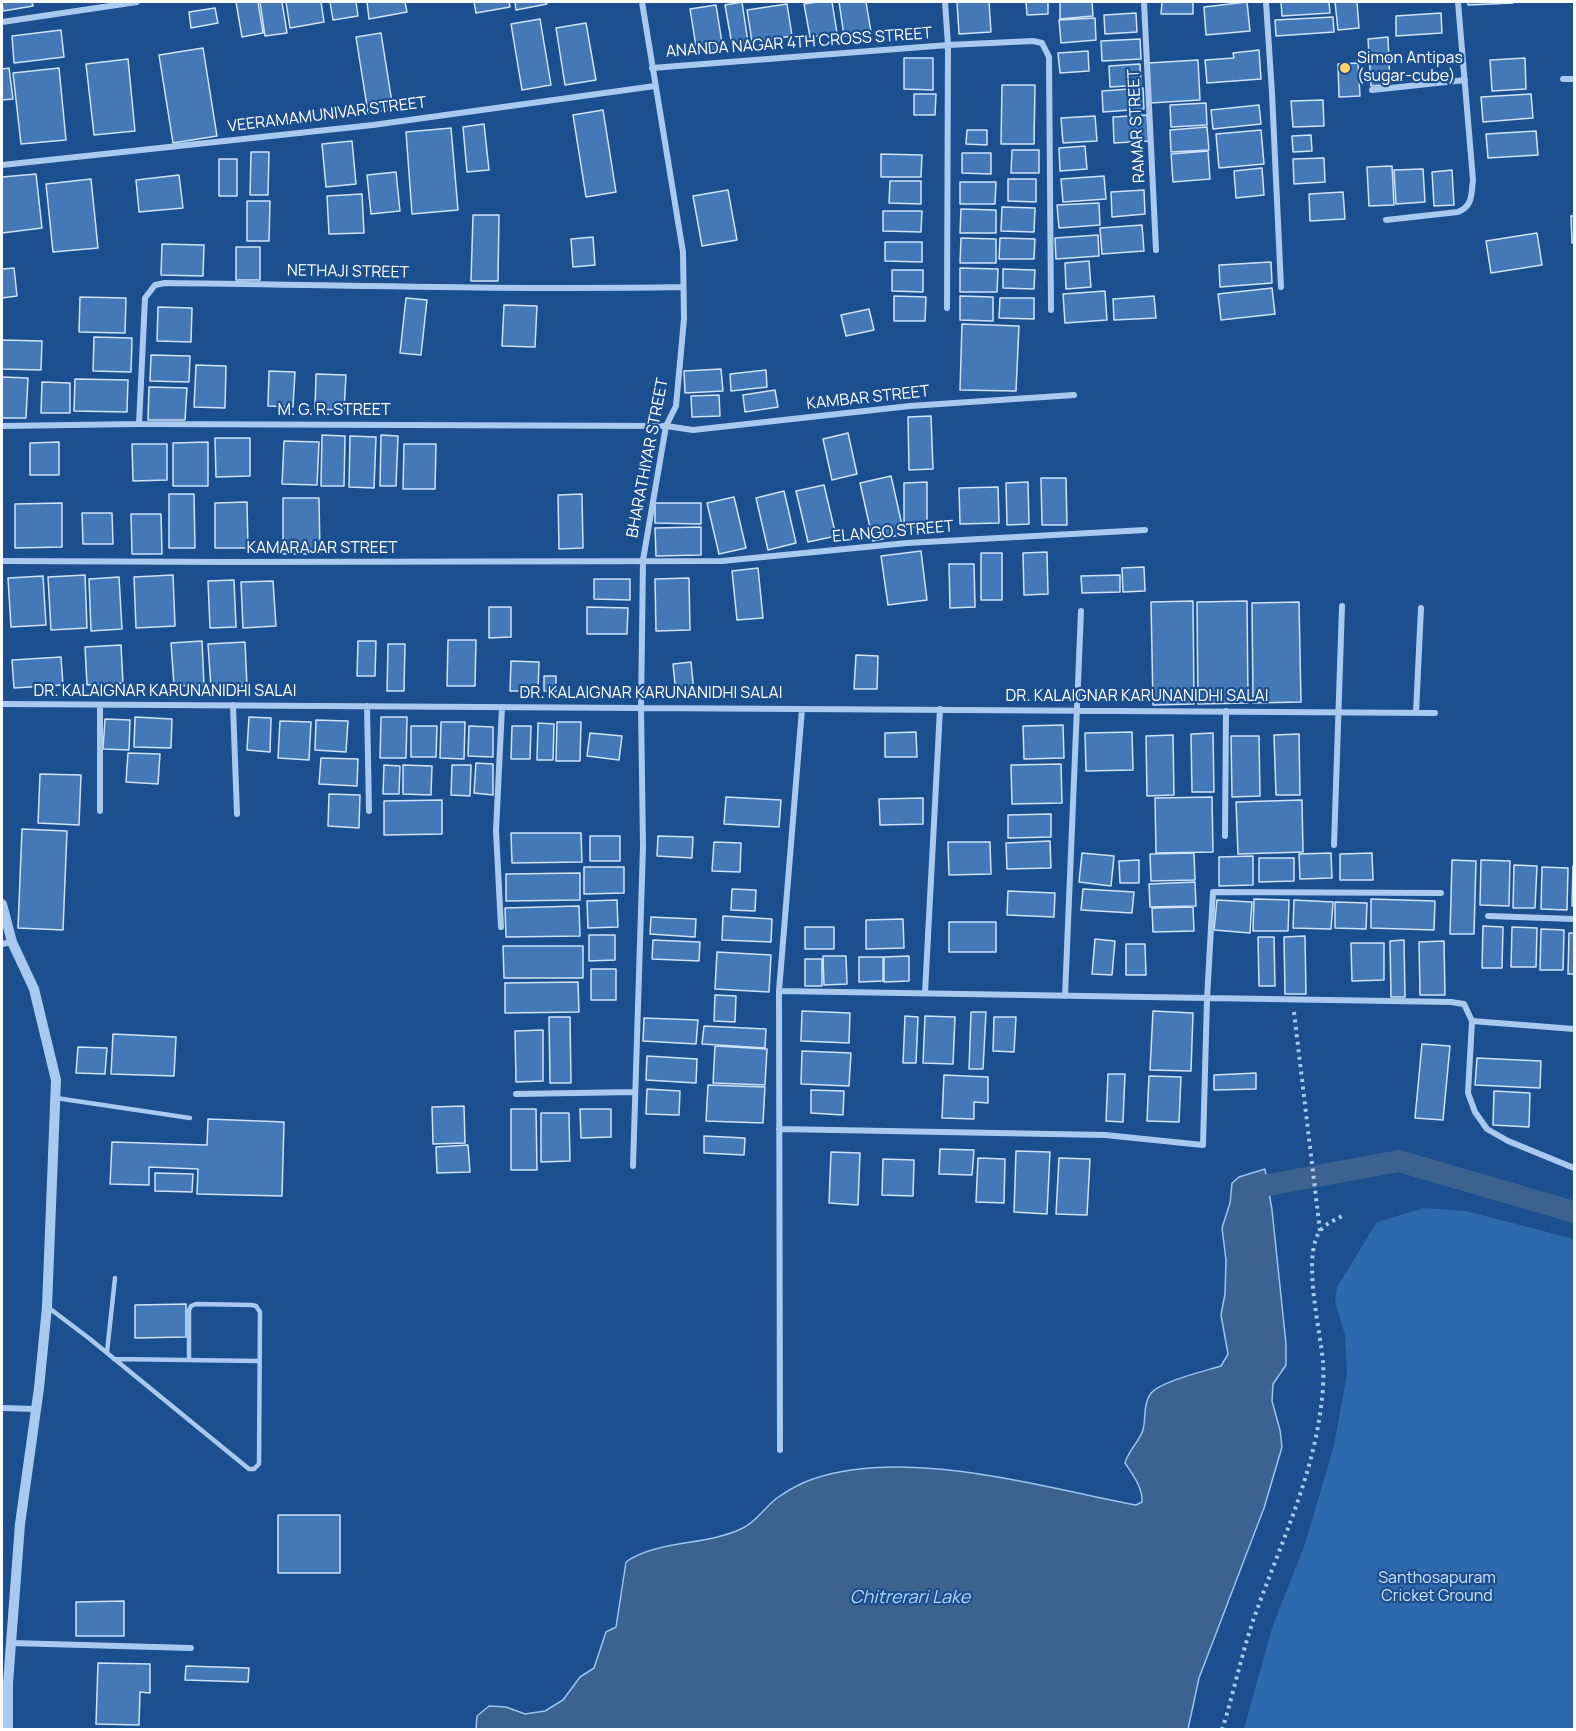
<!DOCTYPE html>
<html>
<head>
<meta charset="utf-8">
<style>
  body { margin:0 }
  #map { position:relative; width:1576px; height:1731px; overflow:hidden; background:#1b4f8f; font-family:Manrope,sans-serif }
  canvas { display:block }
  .frame { position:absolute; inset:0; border:3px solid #fff; pointer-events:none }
</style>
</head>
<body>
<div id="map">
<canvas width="1576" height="1731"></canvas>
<div class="frame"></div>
</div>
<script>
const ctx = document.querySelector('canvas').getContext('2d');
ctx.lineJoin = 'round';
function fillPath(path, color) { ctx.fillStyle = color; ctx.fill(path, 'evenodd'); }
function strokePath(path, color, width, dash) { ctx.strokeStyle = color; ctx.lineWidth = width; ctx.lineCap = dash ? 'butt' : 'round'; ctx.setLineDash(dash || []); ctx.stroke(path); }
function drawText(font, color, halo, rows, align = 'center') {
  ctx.font = font + ' Manrope,sans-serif'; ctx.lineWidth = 4.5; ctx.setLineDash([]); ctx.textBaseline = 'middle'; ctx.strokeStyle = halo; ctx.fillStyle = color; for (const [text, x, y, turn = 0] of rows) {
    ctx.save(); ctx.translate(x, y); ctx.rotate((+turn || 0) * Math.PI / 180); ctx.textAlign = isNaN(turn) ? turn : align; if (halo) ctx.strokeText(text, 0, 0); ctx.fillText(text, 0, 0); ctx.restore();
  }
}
fillPath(new Path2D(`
  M1424 1208 1466 1211 1574 1239V1729H1244L1272 1628 1305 1544 1334 1445 1347 1375 1345 1335 1335 1302 1337 1287 1377 1222Z`), '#2e69ad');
const water = new Path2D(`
  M1265 1169 1272 1210 1286 1344V1365L1273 1384 1272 1401 1280 1430 1282 1447 1264 1508 1199 1678 1188 1729H476L477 1716 489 1706 506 1707 525 1714 545 1711 563 1700 580 1677 594 1668 606 1632 616 1627 626 1562C656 1540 707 1546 743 1528 756 1522 765 1507 777 1498 787 1491 801 1483 813 1479 906 1447 1041 1487 1136 1505L1142 1502C1143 1488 1133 1475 1125 1463 1128 1451 1139 1442 1143 1430 1146 1418 1143 1404 1151 1393 1162 1381 1205 1371 1221 1366L1228 1354 1221 1315 1225 1294 1226 1260 1222 1228 1230 1203 1232 1183 1239 1177Z`);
fillPath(water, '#3c6290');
strokePath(water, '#9cc4f0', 1.5);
strokePath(new Path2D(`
  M1268 1185 1399 1161 1574 1212`), '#3c6290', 22);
const building = new Path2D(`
  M2 2H32L33 6 3 11Z
  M236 2H258L263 33 242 37Z
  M260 2H282L287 33 265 36Z
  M286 2H321L324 22 290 28Z
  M330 2H356L358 16 333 20Z
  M367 2H405L407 12 369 19Z
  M474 2H509L510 7 476 13Z
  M515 2H546L547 4 516 10Z
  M742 2 748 42 732 45 725 5Z
  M817 2H832L837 33 810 37 804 4Z
  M839 2H866L871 32 844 36Z
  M957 2H989L991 32 959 34Z
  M1026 2H1048V14L1027 15Z
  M1060 2H1092L1093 16 1060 19Z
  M1162 2H1193V14H1161Z
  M1247 2 1250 31 1206 35 1204 7Z
  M1281 2H1329L1330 13 1282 16Z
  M1335 2H1357L1359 28 1338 30Z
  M1468 2H1513V3L1468 5Z
  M787 4 792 36 752 42 747 10Z
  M716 5 723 49 697 53 690 9Z
  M215 8 218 23 191 28 189 12Z
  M1136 13 1137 32 1105 34 1104 15Z
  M1441 13 1442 33 1396 36V16Z
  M1333 17 1334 32 1276 36 1275 20Z
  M1095 18 1096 40 1061 43 1059 20Z
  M540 19 551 85 522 90 511 24Z
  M586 23 596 80 565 85 556 28Z
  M61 30 64 57 14 63 12 36Z
  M381 33 393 109 368 113 356 37Z
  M1388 37 1390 85 1371 86 1368 39Z
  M1140 39 1141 59 1102 61 1101 41Z
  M203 48 217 136 173 143 159 55Z
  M1259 50 1261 79 1207 83 1205 60 1234 58 1233 53Z
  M1088 51 1089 71 1060 73 1058 53Z
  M904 58H933V90L904 89Z
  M1525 58 1526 89 1492 91 1490 60Z
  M128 59 135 131 94 135 86 64Z
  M1198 60 1200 100 1150 103 1148 63Z
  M1358 63 1360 96 1339 97 1338 64Z
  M1140 64 1141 85 1110 87 1109 66Z
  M9 68 13 99 2 100V69Z
  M59 68 66 140 21 144 13 73Z
  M1002 85H1035L1034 144H1001Z
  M1143 88 1144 109 1103 112 1102 91Z
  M914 94H936L935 115H914Z
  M1531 94 1533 118 1483 122 1481 97Z
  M1323 100 1324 126 1293 127 1291 101Z
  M1206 103 1207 125 1171 127 1170 105Z
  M1259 105 1261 124 1213 129 1211 110Z
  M603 110 616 192 586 197 573 115Z
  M1147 115 1149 141 1114 143 1113 117Z
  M1095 116 1097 141 1063 143 1061 118Z
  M484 124 489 170 467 172 463 127Z
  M1207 127 1209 150 1171 152 1170 130Z
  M451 128 458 210 412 214 406 132Z
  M967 130H987V145L966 144Z
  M1261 130 1264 164 1219 168 1216 134Z
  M1536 131 1538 155 1488 158 1486 134Z
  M1311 135 1312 151 1293 152 1292 136Z
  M352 141 356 184 326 187 322 144Z
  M1085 146 1087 169 1060 171 1059 148Z
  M1012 150H1039V173H1011Z
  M1208 151 1210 179 1173 182 1171 154Z
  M251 152H269L268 195H250Z
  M962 153H991V174L962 173Z
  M881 154 922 155 921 177H881Z
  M1324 158 1325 182 1294 184 1293 159Z
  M219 159H237V196H219Z
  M1392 166 1394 205 1369 206 1367 167Z
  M1262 168 1264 195 1236 198 1234 171Z
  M1423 169 1425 202 1396 204 1394 170Z
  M1452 170 1454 205 1434 206 1432 172Z
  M396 172 400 211 371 214 367 175Z
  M36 174 42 228 2 233V177Z
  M179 175 183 208 139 212 136 180Z
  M1104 176 1106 199 1063 202 1061 179Z
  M91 179 98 248 53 252 46 184Z
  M1008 179H1036V202L1008 201Z
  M890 181H921V204L889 203Z
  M960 182H996L995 204H960Z
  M728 190 737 240 702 246 693 196Z
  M1144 190 1145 214 1112 217 1111 192Z
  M1343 192 1345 219 1310 221 1309 194Z
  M362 194 364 233 329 234 327 196Z
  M247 201H270L269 241H247Z
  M1099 203 1100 225 1059 228 1057 205Z
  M1002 207 1035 208 1034 232 1001 231Z
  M961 209 996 210V233H960Z
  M883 211H922L921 232 883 231Z
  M473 215H499L498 281H471Z
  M1571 216H1574V243H1572Z
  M1142 225 1144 251 1102 254 1100 228Z
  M1537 233 1542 265 1491 273 1486 241Z
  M1098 235 1099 256 1056 259 1055 238Z
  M593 237 595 265 573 267 571 239Z
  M961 238 996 239V263H960Z
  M1000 238 1035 239 1034 259H999Z
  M885 242H922V262L885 261Z
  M162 244 204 245 203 276 161 275Z
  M236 247H260V280H236Z
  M1089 261 1091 287 1066 289 1065 263Z
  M1271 262 1272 283 1220 287 1219 265Z
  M14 268 17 296 2 298V269Z
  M960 268 998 269 997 292H960Z
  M1003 269 1035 270 1034 289 1003 288Z
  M892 270H923V292L892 291Z
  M1272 288 1275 314 1221 320 1218 294Z
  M1105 291 1107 320 1065 323 1063 294Z
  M894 296 926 297 925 321H894Z
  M960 296 993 297V321L960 320Z
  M1154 296 1156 318 1114 320 1113 299Z
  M80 297 126 298 125 333 79 332Z
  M406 298 427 300 421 355 400 353Z
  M1000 298H1034V319L999 318Z
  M504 305 537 306 535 347 502 346Z
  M158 307 192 308 191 342 157 341Z
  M869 309 874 330 846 336 841 315Z
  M962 324 1019 326 1016 391 960 390Z
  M94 337 132 338 131 372 93 371Z
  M2 340 42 341 41 370 2 369Z
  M151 355 190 356 189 382 150 381Z
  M196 365 226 366 225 408 194 407Z
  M721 369 723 391 685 393 684 371Z
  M766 370 767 387 731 391 730 374Z
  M269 371 295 372 293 407 268 406Z
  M316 374 346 375 344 410 315 409Z
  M2 377 28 378 26 418H2Z
  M75 379 128 380 127 412 74 411Z
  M42 382 70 383V413H41Z
  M149 387 187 388 185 420H148Z
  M775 390 778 407 745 412 743 395Z
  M719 395 720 416 692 417 691 396Z
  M931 416 933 469 909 470 908 417Z
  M848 433 857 474 832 480 823 439Z
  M322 435 345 436 344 486H321Z
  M381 435 398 436 396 486H380Z
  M350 436 376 437 374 488 349 487Z
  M215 438H250V476L216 477Z
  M284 441 319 442 317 485 282 484Z
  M59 442V475H30V443Z
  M208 442V486H173V443Z
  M132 444H167V480L133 481Z
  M404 444H436L435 489H403Z
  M891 476 904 534 873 541 860 483Z
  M1041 478H1066L1067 525H1042Z
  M927 482V527H904V483Z
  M1028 482 1029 524 1007 525 1006 483Z
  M824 485 836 536 808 542 796 491Z
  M998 487 999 523 960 524 959 488Z
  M784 491 796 543 768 550 756 498Z
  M169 494H194L195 548H169Z
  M582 494 583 548 559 549 558 495Z
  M734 497 746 548 719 554 707 503Z
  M283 498H319L320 554H283Z
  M247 502 248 548H215V503Z
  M62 503V547L15 548V504Z
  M655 503H701V524L655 523Z
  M82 513H112L113 544H83Z
  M131 514H161L162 554H132Z
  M701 527V555L656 556 655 528Z
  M921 551 927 600 888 605 881 556Z
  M1047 552 1048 594 1024 595 1023 553Z
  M981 553H1002V600H981Z
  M949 564H974L975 607 950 608Z
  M1144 567 1145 591 1123 592 1122 568Z
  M758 568 763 618 737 620 732 571Z
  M85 575 87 628 51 630 48 577Z
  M173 575 175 626 136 628 134 577Z
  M1120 575V592L1082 593 1081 576Z
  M43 576 46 625 11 627 8 578Z
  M119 577 122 629 91 631 89 579Z
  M689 578 690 630 656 631 655 579Z
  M594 579H630V600L594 599Z
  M234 580 236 627 210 628 208 581Z
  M273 581 276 626 243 628 241 582Z
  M1193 601 1194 704 1153 705 1151 602Z
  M1247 601 1248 703 1198 704 1197 602Z
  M1299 602 1301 702 1253 703 1252 603Z
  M489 607H511V637L489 638Z
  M587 607 628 608 627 634H587Z
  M448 640H476L475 686H447Z
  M202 641 204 685 174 686 171 643Z
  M358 641H376L375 676H357Z
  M245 642 247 686 211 688 208 644Z
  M388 644H405L404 691H387Z
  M121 645 123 683 87 685 85 647Z
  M856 655 878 656 877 689H854Z
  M61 657 63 685 14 688 12 660Z
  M511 661 539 662 538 691H510Z
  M691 662 694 693 676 695 673 664Z
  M544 676H556V691H544Z
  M135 717 172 719 171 748 134 747Z
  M249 717 271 718 270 752 247 750Z
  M381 717H407L406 758H380Z
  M105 719 130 720 129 750 103 749Z
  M316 720 348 721 346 752 315 750Z
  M280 721 311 722 309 760 278 758Z
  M441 722H465L464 759 440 758Z
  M557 722H581L580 761H556Z
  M538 723 554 724 553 760H537Z
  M1063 725 1064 758 1024 759 1023 726Z
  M411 726H437L436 757H411Z
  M469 726 493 727V757L468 756Z
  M512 726H531L530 759H511Z
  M916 732 917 757H885V733Z
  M1132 732 1133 770 1086 771 1085 733Z
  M590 733 622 736 619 760 587 756Z
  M1213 733 1214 792H1192L1191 734Z
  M1299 734 1300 795H1276L1274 735Z
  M1173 735 1174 795 1147 796 1146 736Z
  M1231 736H1259L1260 796 1232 797Z
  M128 753 160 754 158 784 126 782Z
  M321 758 358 759 357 786 319 784Z
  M476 763 493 764V795L474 793Z
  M1061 764 1062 803 1012 804 1011 765Z
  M384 765 400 766 399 794H383Z
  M403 765 432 766 431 795 403 794Z
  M452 765H471L470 796 451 795Z
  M40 774 81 775 79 825 38 823Z
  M329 794 360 795 359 828 328 826Z
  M726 797 781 800 779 827 724 824Z
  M1212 797 1213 852 1156 853 1155 798Z
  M923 798V824L880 825 879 799Z
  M442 800V834L384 835V801Z
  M1302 800 1303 852 1238 854 1236 802Z
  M1051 814V837L1008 838V815Z
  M22 829 67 831 63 930 18 928Z
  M511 833H581L582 862 512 863Z
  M590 836H620V861H590Z
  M658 836 693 837 692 858 657 856Z
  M1050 841 1051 868 1007 869 1006 843Z
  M714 842 741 843 740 872 712 871Z
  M948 842H990L991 874 949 875Z
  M1082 853 1114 856 1111 886 1079 882Z
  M1194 853 1195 880 1151 881 1150 854Z
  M1331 853 1332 878 1300 879 1299 854Z
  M1372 853 1373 880H1340V854Z
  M1253 856V885L1219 886V857Z
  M1259 858H1294V881L1259 882Z
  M1139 860V883H1120L1119 861Z
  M1452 860 1476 861 1474 934H1450Z
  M1481 860 1510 861 1509 906 1480 905Z
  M1514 865 1537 866 1535 908H1513Z
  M1573 866H1574V906H1572Z
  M584 867H624V893L584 894Z
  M1542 867 1568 868 1567 910 1541 909Z
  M580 873V900L506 901V874Z
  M1195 882 1196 906 1150 907 1149 884Z
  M732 889 756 890 755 911 731 910Z
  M1083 889 1134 892 1132 913 1081 910Z
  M1008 891 1055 893 1054 917 1007 915Z
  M1254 899 1289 900 1288 931H1253Z
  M1371 899 1435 901 1434 930 1371 928Z
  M617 900 618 927 588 928 587 901Z
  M1217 900 1252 902 1250 933 1214 930Z
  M1294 900 1333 902 1331 929 1293 928Z
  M1335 902 1367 903 1366 929 1335 928Z
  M579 906 580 936 506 937 505 908Z
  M1193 907 1194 931 1153 932 1152 908Z
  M723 916 772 919 771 942 722 940Z
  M651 917 696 919 695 937 650 934Z
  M903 919 904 948 866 949V920Z
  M949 922H996V952H949Z
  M1483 926 1503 927 1502 968H1482Z
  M805 927H834V949H805Z
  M1512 927 1537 928 1536 967H1511Z
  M1541 929 1564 930 1563 970H1540Z
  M1569 933H1574V974H1568Z
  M589 935H615V960L589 961Z
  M1305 936 1306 994H1285L1284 937Z
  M1258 937H1274L1275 986H1259Z
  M1095 939 1115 941 1112 975 1092 974Z
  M653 940 700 942 699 961 652 959Z
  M1404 940 1405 997H1391L1390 941Z
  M1444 941 1445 995H1420L1419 942Z
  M1351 943H1384V980L1352 981Z
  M1126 944H1145L1146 975H1126Z
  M503 946H583V978H504Z
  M717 952 771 955 769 992 715 989Z
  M823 956H846L847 984 824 985Z
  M909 956V981L884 982V957Z
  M859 957H883V981L859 982Z
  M805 959H822V986H805Z
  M591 969H616V1000H591Z
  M578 982 579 1012 505 1013V983Z
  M715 995 736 996 735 1022 714 1021Z
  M802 1011 850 1013 849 1043 801 1041Z
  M1153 1011 1193 1013 1191 1071 1150 1070Z
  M971 1012H986L983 1069H969Z
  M905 1016 918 1017 916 1063H903Z
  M925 1016 955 1017 953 1064 923 1063Z
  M549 1017H570L571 1083H550Z
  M994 1017H1016L1014 1052 993 1051Z
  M644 1018 698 1020 696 1044 643 1041Z
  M704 1026 766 1029 765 1048 702 1044Z
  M543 1030V1081L516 1082 515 1031Z
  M113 1034 176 1037 174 1076 111 1074Z
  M1422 1044 1450 1046 1443 1120 1415 1118Z
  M715 1046 767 1049 765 1085 713 1083Z
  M78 1047 107 1048 105 1074 76 1073Z
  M802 1051 851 1053 849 1086 801 1084Z
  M647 1056 697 1059 696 1083 646 1080Z
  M1477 1058 1541 1061 1540 1088 1475 1085Z
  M1256 1073V1089L1214 1090V1075Z
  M1108 1074H1125L1123 1122 1106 1121Z
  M944 1075 988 1077V1103L974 1102V1119L942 1118Z
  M1149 1076 1181 1077 1179 1122 1147 1121Z
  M708 1085 765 1087 763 1123 706 1121Z
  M647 1089 680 1091 679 1115 646 1114Z
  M811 1090 844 1091 843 1115 811 1113Z
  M1494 1091 1530 1093 1529 1127 1493 1125Z
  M464 1106 465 1143 433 1144 432 1107Z
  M511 1109H536L537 1170H511Z
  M580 1109H611V1137L581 1138Z
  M541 1113H569L570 1161 541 1162Z
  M208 1119 284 1122 282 1196 197 1194 198 1169 149 1167V1185L110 1184 112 1142 207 1145Z
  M704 1136 745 1138 744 1155 704 1153Z
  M468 1145 470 1172 437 1173 436 1147Z
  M940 1149 974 1150 972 1175 939 1174Z
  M1016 1151 1050 1152 1047 1214 1014 1212Z
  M831 1152 860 1153 858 1205 829 1203Z
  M978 1158 1005 1159 1004 1203 976 1202Z
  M1059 1158 1090 1159 1087 1215 1056 1214Z
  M883 1159 914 1160 913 1196 882 1195Z
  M155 1173 193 1174 192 1192 155 1191Z
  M186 1304V1337L135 1338V1305Z
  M278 1515H340V1573H278Z
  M124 1601V1636H76V1602Z
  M98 1663 150 1664V1693L140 1692 139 1725 96 1724Z
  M186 1666 249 1668 248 1682 185 1680Z`);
fillPath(building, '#4478b7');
strokePath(building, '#cfe3fa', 1.5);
strokePath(new Path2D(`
  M1294 1012 1320 1231
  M1222 1730C1235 1689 1243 1646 1258 1607 1282 1541 1312 1478 1321 1407 1323 1393 1324 1376 1323 1362 1320 1330 1305 1268 1316 1239 1320 1226 1331 1222 1342 1216`), '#a9c9ee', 4, [3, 4.5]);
strokePath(new Path2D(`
  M56 1098 190 1118
  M49 1308 90 1339 249 1469H254L259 1464 260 1312 256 1306 252 1305 196 1304 191 1306 189 1310V1360
  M107 1352 115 1278
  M114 1359 258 1361`), '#a9c9ee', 4.5);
strokePath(new Path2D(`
  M945 2 948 45 947 308
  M1144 2 1156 250
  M1266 2 1272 93 1281 287
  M2 22 137 2
  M652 68 948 45 1033 41 1042 43 1049 57 1051 310
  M1563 79H1574
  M1372 90 1465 80
  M2 165 373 125 655 86
  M1386 220 1458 212C1473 206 1471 195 1473 180L1458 2
  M139 424 145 298 155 285 165 283C337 285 510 290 683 287
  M2 426 139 424 666 426 693 430 910 406 1074 395
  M2 561 234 562 722 561 907 543 1145 530
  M2 704 1435 713
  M233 705 237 814
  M367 706 369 811
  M1416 713 1421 608
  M100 811V705
  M1225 836 1226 711
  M1334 845 1342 606
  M1488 916 1574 919
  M501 927 496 831 502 707
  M2 944 12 942
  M779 991 802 709
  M925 993 940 709
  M1065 996 1081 611
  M1472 1021 1468 1093 1475 1112 1487 1129 1508 1141 1574 1168
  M516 1094 635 1092
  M779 1129 1105 1135 1203 1145 1207 999 1213 892 1441 893
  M633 1166 643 846 641 708 643 560 666 426 676 406 684 319 683 252 642 2
  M2 1408 36 1409
  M780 1450 779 991 1451 1002 1464 1004 1472 1021 1574 1029
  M11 1643 191 1648`), '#a9c9ee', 6);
strokePath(new Path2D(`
  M2 904 12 942 34 989 56 1080 47 1307 39 1388 20 1524 8 1683V1730`), '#a9c9ee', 10);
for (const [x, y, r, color] of [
  [1345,68,6,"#ffd166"]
]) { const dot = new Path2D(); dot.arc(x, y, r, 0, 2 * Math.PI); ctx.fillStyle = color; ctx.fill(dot); strokePath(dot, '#1b4f8f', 2); }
drawText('16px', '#fff', '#1b4f8f', [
  ["ANANDA NAGAR 4TH CROSS STREET",799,43,-4],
  ["VEERAMAMUNIVAR STREET",327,115,-7],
  ["RAMAR STREET",1137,126,-93],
  ["NETHAJI STREET",348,272,1],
  ["KAMBAR STREET",868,398,-6],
  ["M. G. R. STREET",334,411],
  ["BHARATHIYAR STREET",648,458,-79],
  ["ELANGO STREET",893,532,-5],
  ["KAMARAJAR STREET",322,549],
  ["DR. KALAIGNAR KARUNANIDHI SALAI",165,692],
  ["DR. KALAIGNAR KARUNANIDHI SALAI",651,694],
  ["DR. KALAIGNAR KARUNANIDHI SALAI",1137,697]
]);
drawText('16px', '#fff', '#1b4f8f', [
  ["Simon Antipas",1357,59],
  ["(sugar-cube)",1357,77]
], 'left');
drawText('16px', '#cfe3fa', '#1b4f8f', [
  ["Santhosapuram",1437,1579],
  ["Cricket Ground",1437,1597]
]);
drawText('italic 18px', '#b5d3f5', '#1b4f8f', [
  ["Chitrerari Lake",910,1598]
]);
</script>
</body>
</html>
